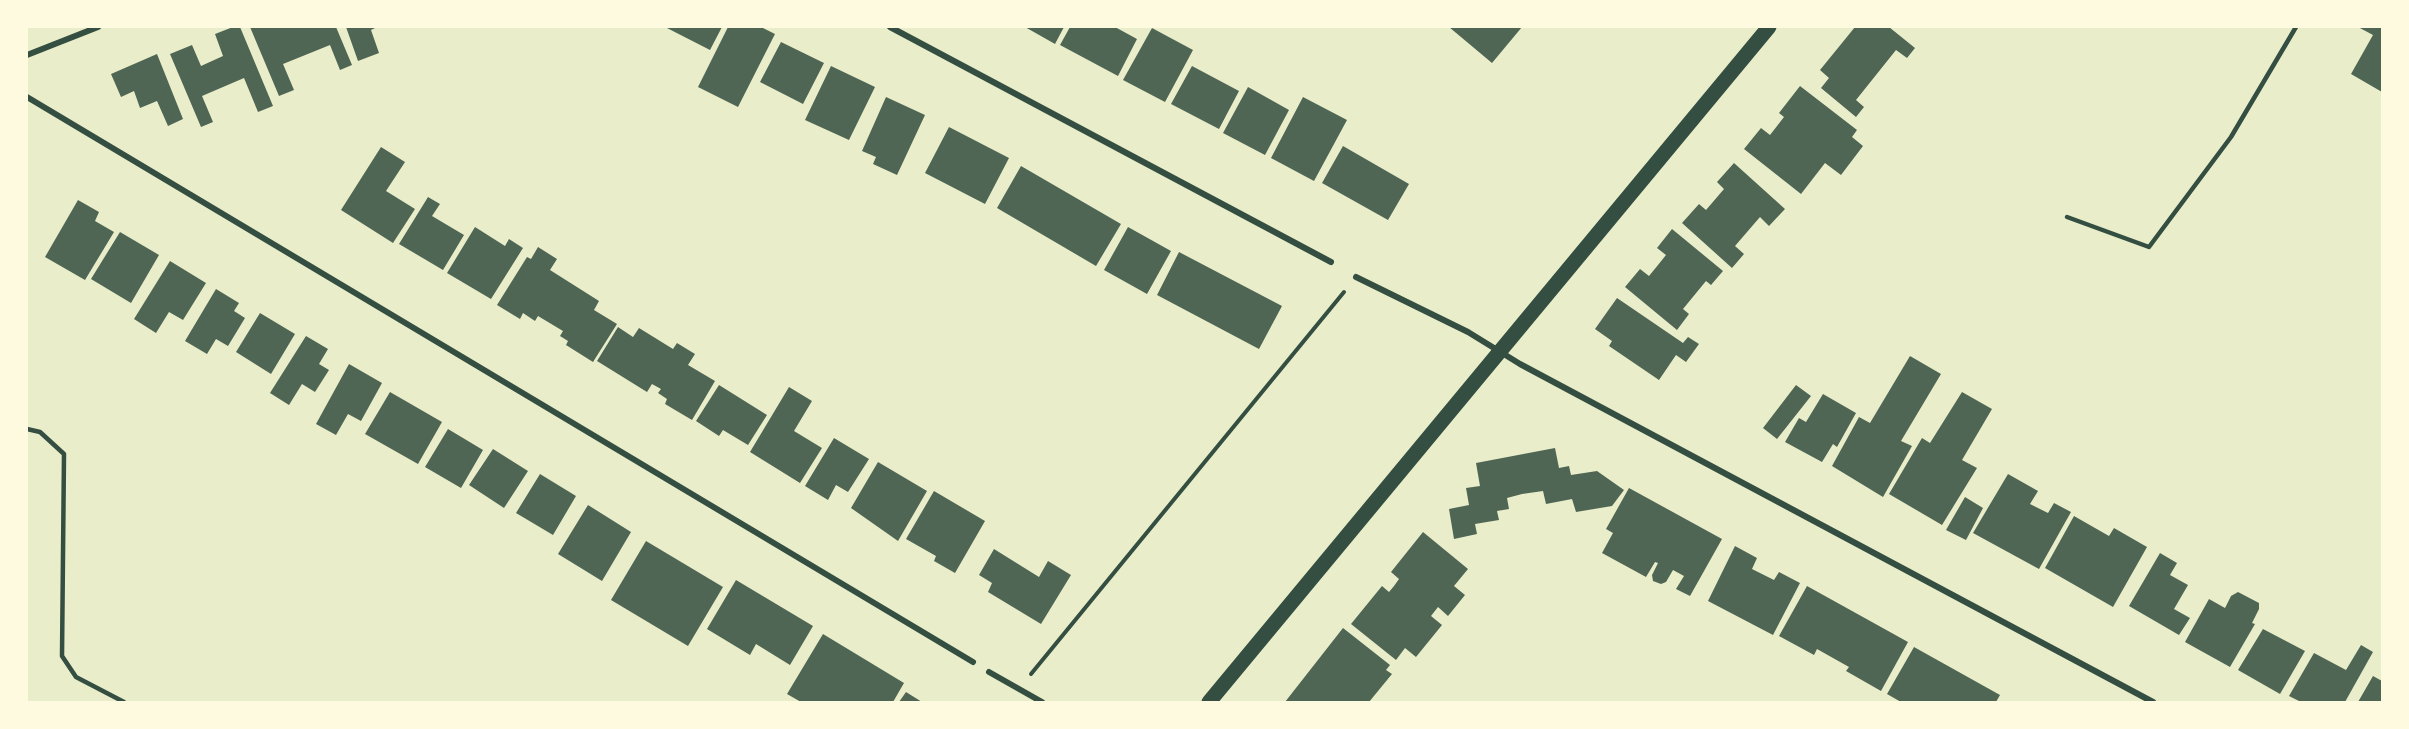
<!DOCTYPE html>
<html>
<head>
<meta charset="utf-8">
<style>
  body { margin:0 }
  #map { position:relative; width:2409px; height:729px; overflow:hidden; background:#e9edc9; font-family:"Playfair Display",serif }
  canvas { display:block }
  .frame { position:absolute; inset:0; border:28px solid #fefae0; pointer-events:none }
</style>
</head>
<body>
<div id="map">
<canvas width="2409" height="729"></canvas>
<div class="frame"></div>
</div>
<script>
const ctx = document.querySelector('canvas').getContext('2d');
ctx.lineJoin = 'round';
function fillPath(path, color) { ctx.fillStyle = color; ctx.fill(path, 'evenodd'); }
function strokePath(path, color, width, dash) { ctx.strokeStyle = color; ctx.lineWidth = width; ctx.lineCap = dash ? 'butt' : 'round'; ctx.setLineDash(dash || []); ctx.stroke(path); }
fillPath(new Path2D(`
  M233 27H240L273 106 258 112 244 78 202 96 213 122 201 127 170 54 192 45 201 66 223 56 215 34Z
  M250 27H336L352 65 340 70 330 45 283 64 294 90 279 96Z
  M346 27H377L371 30 379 53 358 61Z
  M665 27H722L710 50Z
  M728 27H761L775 34 738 107 698 87Z
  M1025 27H1064L1055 44Z
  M1070 27H1115L1137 39 1118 76 1060 45Z
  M1449 27H1522L1492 63Z
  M1855 27H1889L1915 48 1907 58 1896 50 1856 100 1864 107 1856 117 1821 88 1829 78 1820 70Z
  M2358 27H2382V92L2351 74 2373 35Z
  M1152 28 1193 50 1165 102 1123 80Z
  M781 42 824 63 803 104 760 82Z
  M157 54 183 119 168 126 157 101 140 108 134 91 121 97 111 74Z
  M831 66 875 87 849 140 805 120Z
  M1192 66 1239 91 1219 129 1171 104Z
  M1800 86 1857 130 1852 137 1863 146 1841 175 1825 163 1801 194 1744 149 1761 128 1770 135 1784 117 1779 113Z
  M1248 87 1289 110 1265 155 1223 133Z
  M886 97 925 115 897 175 873 164 876 157 862 151Z
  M1303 97 1347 120 1314 181 1271 158Z
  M949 127 1009 158 985 204 925 173Z
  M1343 146 1409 184 1388 220 1322 183Z
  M381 147 405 162 386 191 415 209 393 243 341 210Z
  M1734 163 1785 209 1769 226 1760 217 1735 246 1744 254 1732 268 1682 223 1699 204 1706 210 1724 189 1717 182Z
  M1021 166 1121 224 1096 266 997 208Z
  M428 197 440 204 432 216 464 235 443 270 399 244Z
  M78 200 99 212 95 221 114 232 85 280 45 257Z
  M475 227 505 246 509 239 523 248 491 299 447 273Z
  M1128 227 1171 251 1147 294 1104 270Z
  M1672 229 1723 271 1711 285 1706 281 1683 309 1689 314 1677 330 1625 287 1640 269 1649 276 1658 265 1666 255 1657 248Z
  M120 232 159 255 131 303 91 279Z
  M538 247 557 259 550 270 599 301 594 310 617 324 593 362 566 345 568 341 560 336 563 331 538 316 535 321 523 313 520 319 497 305 527 257 531 259Z
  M1179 252 1282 306 1259 349 1157 295Z
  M170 261 206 283 183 320 169 312 156 333 134 319Z
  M216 289 239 303 234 311 245 318 228 346 216 339 207 354 185 341Z
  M1617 298 1683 343 1688 337 1699 344 1686 362 1676 355 1659 380 1609 346 1612 341 1595 329Z
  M260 313 295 334 271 374 236 352Z
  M618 327 633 337 639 328 673 349 677 343 695 354 688 365 715 381 692 420 665 404 667 399 658 393 661 389 652 384 647 392 597 361Z
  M306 336 328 349 319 364 329 370 315 392 302 384 289 405 270 393Z
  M1910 356 1941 374 1901 441 1912 446 1883 497 1832 466 1859 417 1870 423Z
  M349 364 382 383 361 421 348 414 336 435 316 424Z
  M719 385 767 415 748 445 723 430 719 436 696 421Z
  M1796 385 1811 396 1777 439 1763 428Z
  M789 387 812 401 794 431 822 448 800 483 750 452Z
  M390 392 442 422 418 464 365 434Z
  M1962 392 1992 409 1962 460 1977 468 1942 525 1889 494 1922 438 1930 443Z
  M1823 394 1856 413 1837 447 1833 444 1822 462 1785 442 1799 418 1806 422Z
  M448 429 483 450 461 488 425 467Z
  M834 438 869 459 848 492 836 485 828 500 805 486Z
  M1555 448 1559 468 1569 466 1571 475 1597 471 1624 490 1612 506 1576 512 1572 499 1546 504 1543 491 1522 494 1507 498 1509 509 1497 511 1499 520 1475 524 1477 534 1454 539 1449 509 1469 505 1466 488 1480 486 1476 463Z
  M493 449 528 471 504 508 469 485Z
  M878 462 927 491 898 541 851 508Z
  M540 474 576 496 553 535 516 513Z
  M2008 474 2038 491 2030 504 2048 513 2054 503 2071 512 2039 569 1973 533Z
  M1629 488 1722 539 1690 596 1676 589 1684 576 1673 570 1666 582 1661 584 1653 581 1652 575 1658 563 1655 562 1646 577 1602 553 1613 533 1606 529Z
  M934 491 985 521 955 573 934 561 936 556 906 539Z
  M1965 497 1983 508 1966 540 1946 530Z
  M588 505 631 532 602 581 558 554Z
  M2074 516 2109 536 2114 528 2147 547 2113 607 2045 568Z
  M1423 532 1468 569 1454 586 1465 595 1448 616 1438 607 1431 616 1442 625 1416 657 1405 648 1396 660 1351 624 1382 586 1389 592 1394 586 1399 579 1391 572Z
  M646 541 723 587 688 646 611 600Z
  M1735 546 1757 558 1752 569 1774 580 1779 572 1800 583 1773 635 1708 601Z
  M994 549 1039 577 1048 561 1071 575 1041 624 988 592 992 583 979 575Z
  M2160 553 2177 563 2170 575 2188 585 2174 609 2190 618 2179 635 2129 606Z
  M736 580 813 626 790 665 756 644 750 655 707 629Z
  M1807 586 1908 642 1881 691 1846 671 1849 667 1817 649 1814 655 1779 636Z
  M2238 592 2259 603V609L2252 623 2255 624 2230 667 2185 642 2209 599 2225 608 2231 596Z
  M1343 628 1390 665 1386 670 1392 674 1369 702H1285Z
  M2263 629 2305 651 2280 694 2238 670Z
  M823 634 904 683 893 702H801L787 694Z
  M2361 645 2373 652 2345 702H2301L2289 696 2314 653 2346 670Z
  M1914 647 2000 695 1996 702H1901L1887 694Z
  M2373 676 2382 681V702H2358Z
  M906 692 922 702H899Z`), '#4f6655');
strokePath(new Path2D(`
  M1031 674 1344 292`), '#344e41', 4);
strokePath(new Path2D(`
  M2067 217 2149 247 2231 137 2296 27
  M27 429 40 432 64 454 62 656 76 677 124 702`), '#344e41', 4.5);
strokePath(new Path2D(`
  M890 27 1331 262
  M27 55 98 27
  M27 97 973 662
  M1356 277 1468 332 1520 364 2153 702
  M989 672 1042 702`), '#344e41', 6);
strokePath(new Path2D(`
  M1209 702 1769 27`), '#344e41', 15);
</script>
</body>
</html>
